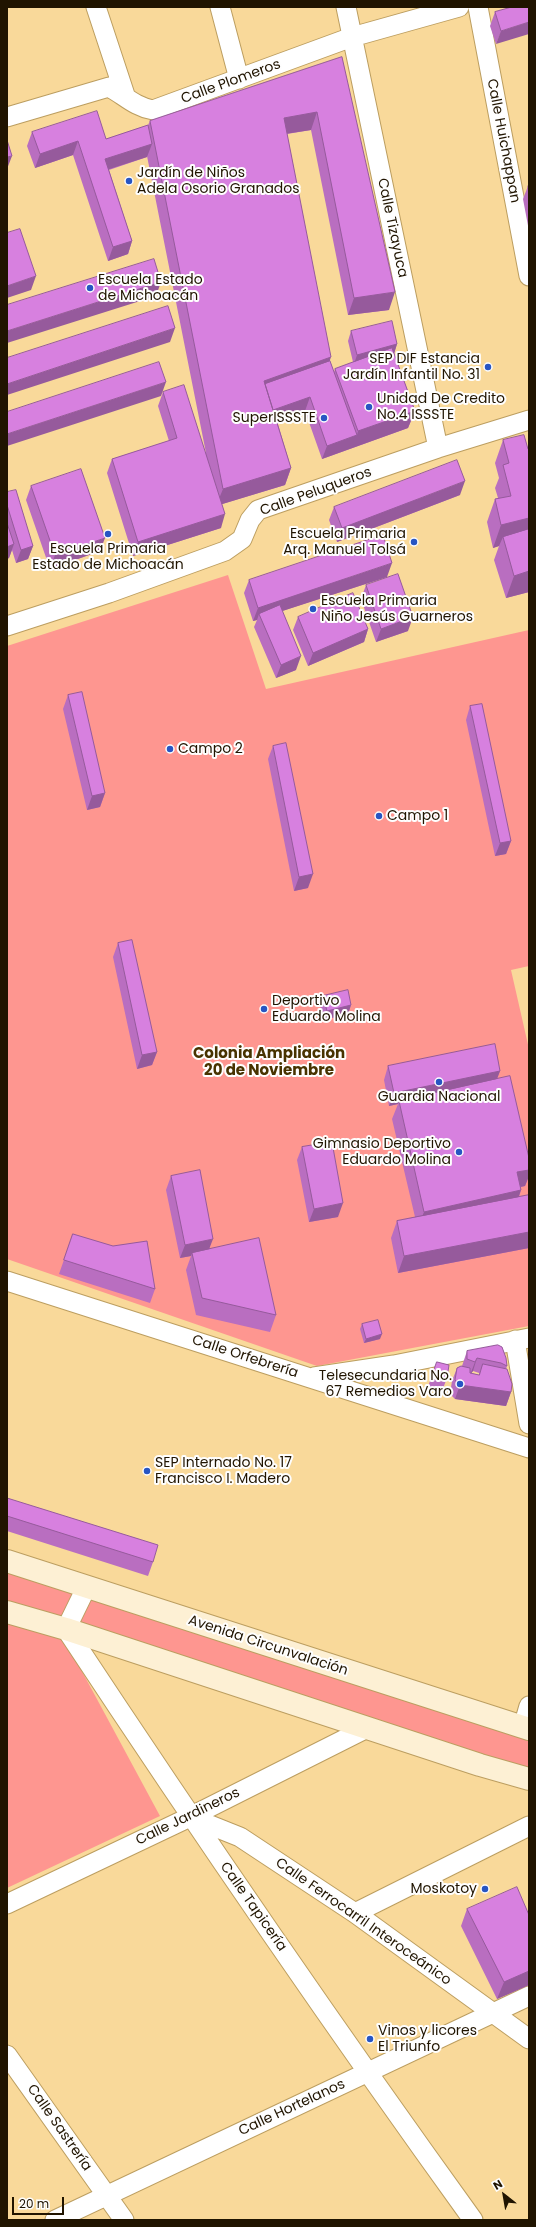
<!DOCTYPE html>
<html>
<head>
<meta charset="utf-8">
<style>
  body { margin:0 }
  #map { position:relative; width:536px; height:2227px; overflow:hidden; background:#f9d99a; font-family:Poppins,sans-serif }
  canvas { display:block }
  .frame { position:absolute; inset:0; border:8px solid #201400; pointer-events:none }
  .north { position:absolute; left:484px; top:2175px; width:40px; height:40px; -webkit-text-stroke:3px #fefefe; paint-order:stroke; rotate:329deg; font-size:11px; font-weight:700; line-height:16px; text-align:center; color:#201400 }
  .north::after { content:''; display:block; margin:auto; width:14px; height:18px; background:#201400; clip-path:polygon(50% 0,100% 100%,50% 72%,0 100%) }
  .scale { position:absolute; left:12px; top:2197px; width:52px; height:18px; box-sizing:border-box; border:2px solid #201400; border-top:0; padding-left:5px; font-size:12px; line-height:14px; white-space:nowrap; color:#201400; -webkit-text-stroke:3px #fefefe; paint-order:stroke }
</style>
</head>
<body>
<div id="map">
<canvas width="536" height="2227"></canvas>
<div class="frame"></div>
<div class="north">N</div>
<div class="scale">20 m</div>
</div>
<script>
const ctx = document.querySelector('canvas').getContext('2d');
ctx.lineJoin = 'round';
function fillPath(path, color) { ctx.fillStyle = color; ctx.fill(path, 'evenodd'); }
function strokePath(path, color, width, dash) { ctx.strokeStyle = color; ctx.lineWidth = width; ctx.lineCap = dash ? 'butt' : 'round'; ctx.setLineDash(dash || []); ctx.stroke(path); }
function drawText(font, color, halo, rows, align = 'center') {
  ctx.font = font + ' Poppins,sans-serif'; ctx.lineWidth = 4; ctx.setLineDash([]); ctx.textBaseline = 'middle'; ctx.strokeStyle = halo; ctx.fillStyle = color; for (const [text, x, y, turn = 0] of rows) {
    ctx.save(); ctx.translate(x, y); ctx.rotate((+turn || 0) * Math.PI / 180); ctx.textAlign = isNaN(turn) ? turn : align; if (halo) ctx.strokeText(text, 0, 0); ctx.fillText(text, 0, 0); ctx.restore();
  }
}
fillPath(new Path2D(`
  M228 575 266 689 529 630V966L511 970 529 1049V1326L317 1366 7 1259V646Z
  M7 1571 529 1735V1768L57 1625 160 1816 7 1888Z`), '#fe9690');
const minor = new Path2D(`
  M96 7 125 95
  M220 7 239 79
  M346 7 438 448
  M478 7 529 276
  M7 117 109 87C124 95 135 107 153 110L352 37 459 7
  M7 626 109 593 225 551 242 539 250 520 258 510 438 448 529 420
  M7 1281 529 1448
  M515 1340 529 1424
  M314 1377 394 1365 529 1338
  M87 1586 66 1629C198 1829 333 2026 473 2220
  M523 1727 529 1706
  M190 1817 240 1837 355 1913 529 2039
  M7 1904 190 1817 367 1728
  M355 1913 529 1826
  M7 2055 124 2220
  M55 2220 529 1996`);
const secondary = new Path2D(`
  M7 1561 529 1729
  M7 1612 66 1629 480 1765 529 1779`);
strokePath(minor, '#bc9e60', 21);
strokePath(secondary, '#bc9e60', 24);
strokePath(minor, '#fff', 19);
strokePath(secondary, '#fdf0d4', 22);
fillPath(new Path2D(`
  M512 7 496 44 490 26 495 12Z
  M342 57 389 310 348 315 311 130 287 134 330 361 334 372 335 369 353 362 348 341 351 331 397 344 394 353 415 411 408 428 322 459 305 411 277 421 291 468 285 485 222 504 221 528 133 556 107 473 112 459 169 441 158 406 163 392 206 453 147 156V157L109 170 132 241 128 254 108 261 73 155 35 168 27 146 32 132 106 139 148 125 150 121Z
  M529 185V231L523 199 528 186Z
  M503 440 528 449H529V592L506 598 494 560 499 546 493 548 487 522 495 499 498 498 495 488 499 478 495 463Z
  M31 486 100 551 50 569 26 500Z
  M7 492 33 546 28 559 16 563 12 550 9 558 7 559Z
  M460 495 337 542 329 520 334 507Z
  M387 577 282 611 296 670 276 678 254 627 257 620 253 621 244 593 249 580Z
  M366 585 408 631 376 642 361 599Z
  M298 617 368 629 364 642 308 666 293 630Z
  M68 695 105 793 100 807 87 810 63 709Z
  M470 706 511 841 506 854 495 856 466 720Z
  M273 746 308 888 294 891 268 759Z
  M118 943 157 1052 152 1065 137 1069 113 957Z
  M323 996 351 1005 348 1014 323 1020 320 1005Z
  M388 1066 500 1071 497 1079 529 1158V1176L525 1186 520 1187 521 1190 519 1197 529 1195V1248L398 1273 391 1238 397 1221 415 1217 392 1119 398 1104 389 1106 384 1080Z
  M302 1147 338 1217 309 1222 297 1160Z
  M171 1176 210 1249 276 1315 270 1332 196 1315 186 1270 191 1256 180 1258 166 1190Z
  M73 1234 155 1289 150 1303 59 1274Z
  M362 1324 380 1339 364 1343 360 1329Z
  M498 1345 507 1366 506 1369 511 1392 506 1406 455 1399 450 1394 452 1381 457 1368 462 1366 467 1351ZM473 1371 479 1373V1375L471 1373Z
  M437 1362 447 1378 442 1391 427 1389Z
  M7 1498 153 1562 148 1576 7 1531Z
  M467 1909 529 1915V1985L497 1999 461 1926Z`), '#b96ec0');
fillPath(new Path2D(`
  M529 22V34L496 44 501 31Z
  M317 112 311 130 278 135 284 118Z
  M78 141 73 155 35 168 40 154Z
  M152 144 147 157 100 172 105 159Z
  M12 156 7 169V157Z
  M132 241 128 254 108 261 113 247Z
  M36 276 31 290 7 298V286Z
  M161 282 156 296 7 343V331Z
  M395 292 389 310 348 315 354 298Z
  M175 328 170 342 7 395V384Z
  M397 344 394 354 354 364 357 355Z
  M331 357 325 374 266 395 264 381Z
  M166 382 161 396 7 446V434Z
  M310 397 305 411 266 425 271 411Z
  M415 411 408 428 322 459 327 446 357 435 358 431Z
  M291 468 285 485 216 506 223 489Z
  M465 481 460 495 337 542 342 528Z
  M225 514 221 528 133 556 138 542Z
  M529 518V539L503 537 499 546 493 548 501 525Z
  M105 538 100 551 50 569 55 555Z
  M14 544 9 558 7 559V547Z
  M33 546 28 559 16 563 21 550Z
  M392 563 387 577 261 618 259 614 257 620 253 621 258 608Z
  M529 571V592L506 598 514 576Z
  M413 617 408 631 376 642 381 629Z
  M368 629 364 642 308 666 313 653Z
  M301 656 296 670 276 678 281 665Z
  M105 793 100 807 87 810 92 796Z
  M511 841 506 854 495 856 500 843Z
  M313 874 308 888 294 891 299 877Z
  M351 1005 348 1014 323 1020 327 1011Z
  M157 1052 152 1065 137 1069 142 1055Z
  M500 1071 495 1084 399 1101 398 1104 389 1106 394 1093Z
  M529 1170V1176L525 1186 511 1189 517 1172Z
  M521 1190 515 1207 417 1229 424 1212Z
  M343 1203 338 1217 309 1222 314 1209Z
  M529 1232V1248L398 1273 404 1256Z
  M213 1239 208 1252 192 1253 191 1256 180 1258 185 1245Z
  M382 1334 380 1339 364 1343 366 1339Z
  M477 1358 473 1371 470 1375 475 1362Z
  M460 1385 511 1392 506 1406 455 1399Z
  M529 1971V1985L497 1999 504 1982Z`), '#965a9c');
const building = new Path2D(`
  M512 7H529V22L501 31 495 12Z
  M342 57 395 292 354 298 317 112 284 118 331 357 264 381 291 468 223 489 150 121Z
  M97 111 106 139 148 125 152 144 105 159 132 241 113 247 78 141 40 154 32 132Z
  M7 140 12 156 7 157Z
  M529 185V193L528 186Z
  M20 229 36 276 7 286V233Z
  M154 259 161 282 7 331V305Z
  M168 306 175 328 7 384V358Z
  M392 321 397 344 357 355 351 331Z
  M392 348 415 411 358 431 335 369Z
  M330 361 357 435 327 446 310 397 273 410 265 384Z
  M159 362 166 382 7 434V412Z
  M184 385 225 514 138 542 112 459 177 438 163 392Z
  M524 435 528 449H529V518L501 525 495 499 511 496 503 465 509 463 503 440Z
  M457 460 465 481 342 528 334 507Z
  M81 469 105 538 55 555 31 486Z
  M16 490 33 546 21 550 7 505V492Z
  M7 523 14 544 7 547Z
  M529 529V571L514 576 503 537Z
  M383 535 392 563 258 608 249 580Z
  M398 574 413 617 381 629 366 585Z
  M353 593 368 629 313 653 298 617Z
  M280 605 301 656 281 665 259 614Z
  M82 692 105 793 92 796 68 695Z
  M482 704 511 841 500 843 470 706Z
  M286 743 313 874 299 877 273 746Z
  M132 940 157 1052 142 1055 118 943Z
  M348 990 351 1005 327 1011 323 996Z
  M495 1044 500 1071 394 1093 388 1066Z
  M510 1076 529 1158V1170L517 1172 521 1190 424 1212 399 1101Z
  M332 1142 343 1203 314 1209 302 1147Z
  M200 1170 213 1239 185 1245 171 1176Z
  M529 1195V1232L404 1256 397 1221Z
  M73 1234 113 1246 147 1241 155 1289 64 1260Z
  M259 1238 276 1315 202 1298 192 1253Z
  M378 1320 382 1334 366 1339 362 1324Z
  M498 1345 502 1347 506 1358 507 1366 501 1363 477 1358 475 1362 467 1359V1351Z
  M437 1362 449 1365 447 1378 432 1376Z
  M483 1364 507 1369 512 1384 511 1392 460 1385 455 1380 457 1368 461 1366 470 1368V1373L479 1375Z
  M7 1498 158 1545 153 1562 7 1516Z
  M517 1887 529 1915V1971L504 1982 467 1909Z`);
fillPath(building, '#d780df');
strokePath(building, '#965a9c', 1);
for (const [x, y, r, color] of [
  [129,181,4,"#2755c3"],
  [90,288,4,"#2755c3"],
  [488,367,4,"#2755c3"],
  [369,407,4,"#2755c3"],
  [324,418,4,"#2755c3"],
  [108,534,4,"#2755c3"],
  [414,542,4,"#2755c3"],
  [313,609,4,"#2755c3"],
  [170,749,4,"#2755c3"],
  [379,816,4,"#2755c3"],
  [264,1009,4,"#2755c3"],
  [439,1082,4,"#2755c3"],
  [459,1152,4,"#2755c3"],
  [460,1384,4,"#2755c3"],
  [147,1471,4,"#2755c3"],
  [485,1889,4,"#2755c3"],
  [370,2039,4,"#2755c3"]
]) { const dot = new Path2D(); dot.arc(x, y, r, 0, 2 * Math.PI); ctx.fillStyle = color; ctx.fill(dot); strokePath(dot, '#fefefe', 1.5); }
drawText('14px', '#201400', '#fefefe', [
  ["Calle Plomeros",231,82,-20],
  ["Calle Huichappan",503,141,79],
  ["Calle Tizayuca",392,228,78],
  ["Calle Peluqueros",316,492,-20],
  ["Calle Orfebrería",245,1357,18],
  ["Avenida Circunvalación",268,1646,18],
  ["Calle Jardineros",188,1817,-26],
  ["Calle Tapicería",253,1907,55],
  ["Calle Ferrocarril Interoceánico",363,1922,35],
  ["Calle Hortelanos",292,2108,-25],
  ["Calle Sastrería",59,2128,55]
]);
drawText('14px', '#201400', '#fefefe', [
  ["Jardín de Niños",137,173],
  ["Adela Osorio Granados",137,189],
  ["Escuela Estado",98,280],
  ["de Michoacán",98,296],
  ["SEP DIF Estancia",480,359,"right"],
  ["Jardín Infantil No. 31",480,375,"right"],
  ["Unidad De Credito",377,399],
  ["No.4 ISSSTE",377,415],
  ["SuperISSSTE",316,418,"right"],
  ["Escuela Primaria",406,534,"right"],
  ["Arq. Manuel Tolsá",406,550,"right"],
  ["Escuela Primaria",108,549,"center"],
  ["Estado de Michoacán",108,565,"center"],
  ["Escuela Primaria",321,601],
  ["Niño Jesús Guarneros",321,617],
  ["Campo 2",178,749],
  ["Campo 1",387,816],
  ["Deportivo",272,1001],
  ["Eduardo Molina",272,1017],
  ["Guardia Nacional",439,1097,"center"],
  ["Gimnasio Deportivo",451,1144,"right"],
  ["Eduardo Molina",451,1160,"right"],
  ["Telesecundaria No.",452,1376,"right"],
  ["67 Remedios Varo",452,1392,"right"],
  ["SEP Internado No. 17",155,1463],
  ["Francisco I. Madero",155,1479],
  ["Moskotoy",477,1889,"right"],
  ["Vinos y licores",378,2031],
  ["El Triunfo",378,2047]
], 'left');
drawText('bold 15px', '#483300', '#fefefe', [
  ["Colonia Ampliación",269,1054],
  ["20 de Noviembre",269,1071]
]);
</script>
</body>
</html>
